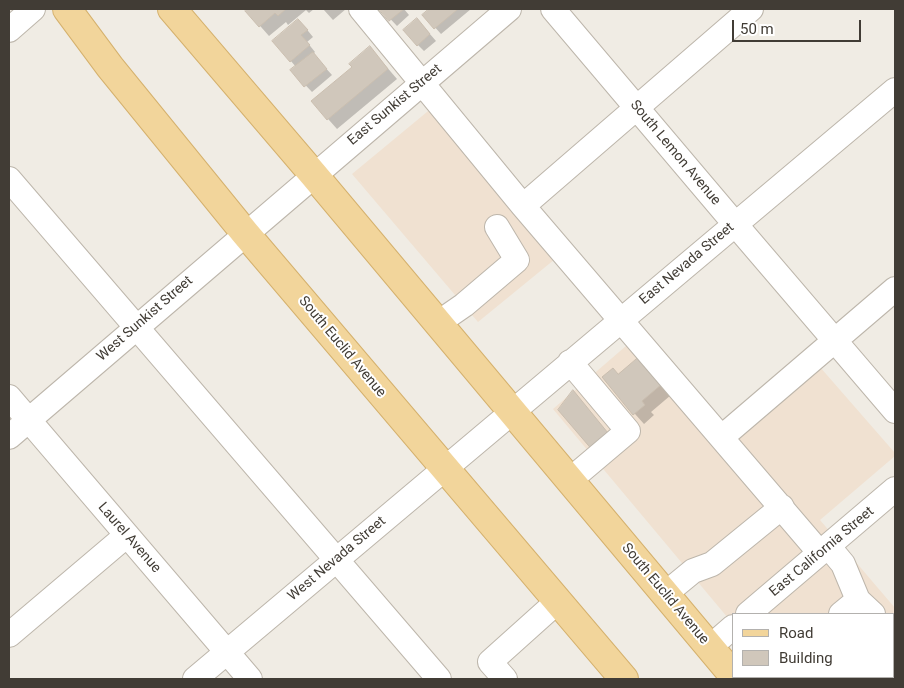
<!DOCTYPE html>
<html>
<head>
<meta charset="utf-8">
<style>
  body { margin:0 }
  #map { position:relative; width:904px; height:688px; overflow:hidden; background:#f0ece4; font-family:Roboto,sans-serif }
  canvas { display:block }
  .frame { position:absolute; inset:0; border:10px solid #413c35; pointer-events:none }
  .legend { position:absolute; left:732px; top:613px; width:162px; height:65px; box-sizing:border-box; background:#fff; border:1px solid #b3b1ae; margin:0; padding:6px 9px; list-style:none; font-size:15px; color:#413c35 }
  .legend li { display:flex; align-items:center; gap:10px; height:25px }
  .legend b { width:25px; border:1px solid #b3b1ae }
  .scale { position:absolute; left:732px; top:20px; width:129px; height:22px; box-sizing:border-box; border:2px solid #413c35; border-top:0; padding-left:6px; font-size:15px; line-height:18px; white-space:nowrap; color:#413c35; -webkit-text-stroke:4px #fff; paint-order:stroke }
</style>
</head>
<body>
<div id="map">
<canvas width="904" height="688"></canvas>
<div class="frame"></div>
<ul class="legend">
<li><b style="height:6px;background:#f2d59b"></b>Road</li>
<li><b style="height:14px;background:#d0c7bb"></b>Building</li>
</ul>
<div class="scale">50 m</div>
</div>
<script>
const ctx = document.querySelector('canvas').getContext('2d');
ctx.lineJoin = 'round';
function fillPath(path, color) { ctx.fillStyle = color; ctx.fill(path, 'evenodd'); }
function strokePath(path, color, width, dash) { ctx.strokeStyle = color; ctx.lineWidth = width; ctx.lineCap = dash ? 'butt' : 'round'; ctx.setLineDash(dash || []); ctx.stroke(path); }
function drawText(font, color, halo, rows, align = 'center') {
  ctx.font = font + ' Roboto,sans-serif'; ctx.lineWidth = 4; ctx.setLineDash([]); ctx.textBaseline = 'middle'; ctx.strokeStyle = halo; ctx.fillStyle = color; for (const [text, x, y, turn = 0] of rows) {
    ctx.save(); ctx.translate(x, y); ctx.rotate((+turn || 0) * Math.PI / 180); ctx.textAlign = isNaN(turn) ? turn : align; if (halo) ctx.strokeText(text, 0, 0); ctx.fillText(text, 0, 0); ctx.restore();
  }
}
fillPath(new Path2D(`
  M433 107 560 255 478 322 352 174Z
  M641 333 719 425 806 351 895 453V456L820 520 895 608V679H780L778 677H893V614H733V624L553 409Z`), '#f0e1d1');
fillPath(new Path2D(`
  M249 9H314L309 13 306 10 288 25 286 22 269 36 247 11Z
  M323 9H346L333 20Z
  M381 9H404L409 15 397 26Z
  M431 9H471L441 34 424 15Z
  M304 26 313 37 307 42 315 52 313 54 332 75 312 92 292 71 296 67 274 41Z
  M423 26 436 41 424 51 418 45Z
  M379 58 397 79 337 129 313 102 354 67Z
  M639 358 671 395 651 412 654 415 644 424 603 378 619 375Z`), '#0003');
const building = new Path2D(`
  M247 9H286L278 16 275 13 259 27 245 11Z
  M379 9H404L389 21Z
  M429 9H458L434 29 422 15Z
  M417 18 430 34 417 46 403 30Z
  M298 19 308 30 301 35 310 45 290 62 272 41Z
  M370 46 388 69 327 120 311 101 352 67 349 64Z
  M313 52 327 69 304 87 290 70Z
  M639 357 662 384 642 401 645 405 633 415 602 377 613 368 618 374Z
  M573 390 608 433 594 452 558 410Z`);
fillPath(building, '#d0c7bb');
strokePath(building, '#cabeaf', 1);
const minor = new Path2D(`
  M361 9 523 206 820 553
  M553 9 735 224 895 411
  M9 30 33 9
  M9 179 439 679
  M523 206 751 9
  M438 323 464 305 517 260 497 227
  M9 397 250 679
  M9 437 509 9
  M722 437 895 289
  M570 480 628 431 570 362
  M828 546 843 564 858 600 873 614
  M665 594 693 571 712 564 782 507
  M748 614 895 489
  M841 614 858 600
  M9 635 127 535
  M893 637 895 640V645L893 647
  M710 647 733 627
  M820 677 822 679
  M195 679 895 90
  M505 679 490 662 558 601
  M857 679 859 677`);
const major = new Path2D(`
  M67 9 110 67 245 233 624 679
  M172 9 313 174 733 675`);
strokePath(minor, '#bdb6ab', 26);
strokePath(major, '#d5b16d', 30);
strokePath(minor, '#fff', 24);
strokePath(major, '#f2d59b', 28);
drawText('14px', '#413c35', '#fff', [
  ["East Sunkist Street",395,105,-40],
  ["South Lemon Avenue",675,153,50],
  ["East Nevada Street",687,264,-40],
  ["West Sunkist Street",145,319,-41],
  ["South Euclid Avenue",342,347,50],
  ["Laurel Avenue",129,538,49],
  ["East California Street",822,552,-40],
  ["West Nevada Street",337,559,-40],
  ["South Euclid Avenue",665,594,50]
]);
</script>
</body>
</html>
